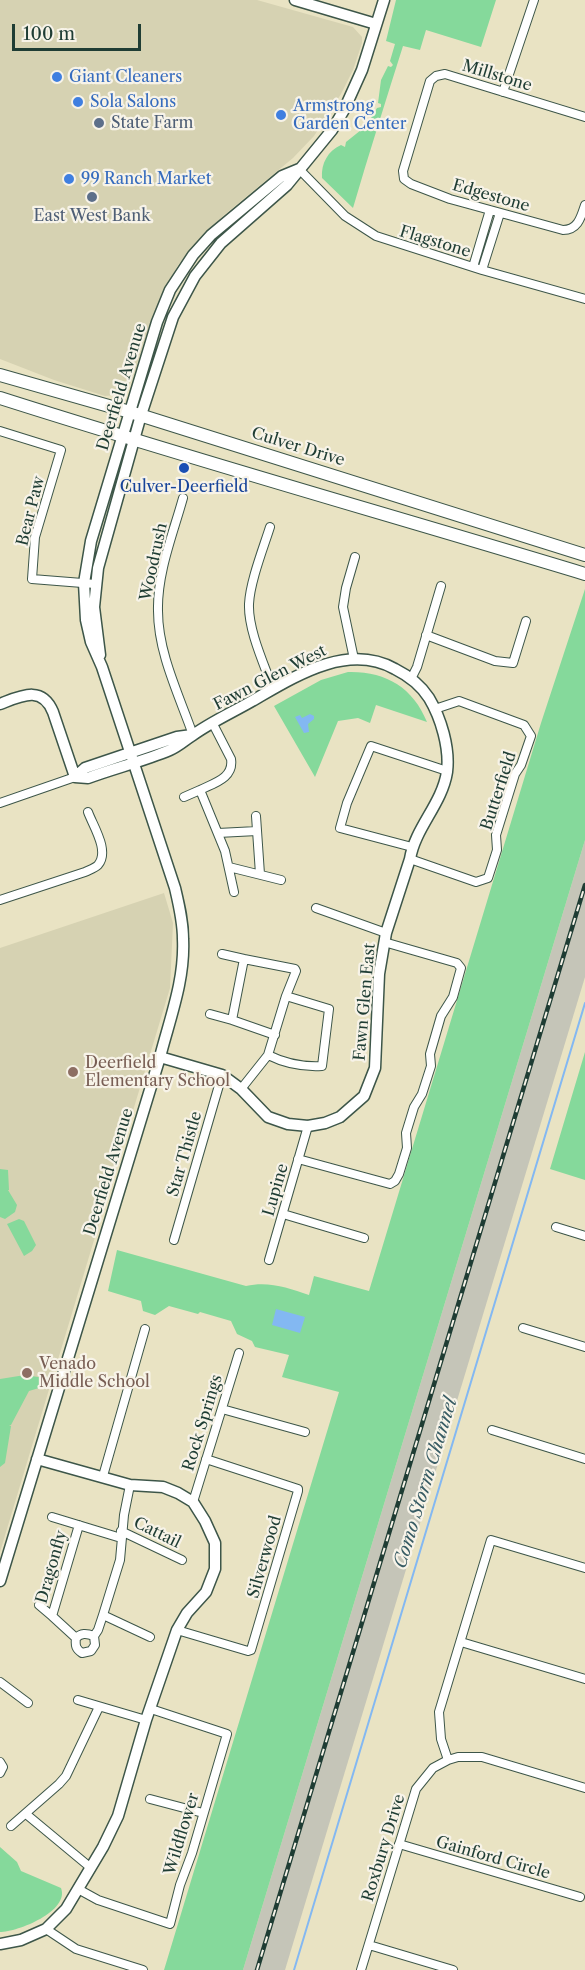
<!DOCTYPE html>
<html>
<head>
<meta charset="utf-8">
<style>
  body { margin:0 }
  #map { position:relative; width:585px; height:1970px; overflow:hidden; background:#e9e3c3; font-family:"Libre Caslon Text",serif }
  canvas { display:block }
  .scale { position:absolute; left:12px; top:24px; width:129px; height:27px; box-sizing:border-box; border:3px solid #1f3d34; border-top:0; padding-left:8px; font-size:18px; line-height:21px; white-space:nowrap; color:#1f3d34; -webkit-text-stroke:4px #f7f3e8; paint-order:stroke }
</style>
</head>
<body>
<div id="map">
<canvas width="585" height="1970"></canvas>
<div class="scale">100 m</div>
</div>
<script>
const ctx = document.querySelector('canvas').getContext('2d');
ctx.lineJoin = 'round';
function fillPath(path, color) { ctx.fillStyle = color; ctx.fill(path, 'evenodd'); }
function strokePath(path, color, width, dash) { ctx.strokeStyle = color; ctx.lineWidth = width; ctx.lineCap = dash ? 'butt' : 'round'; ctx.setLineDash(dash || []); ctx.stroke(path); }
function drawText(font, color, halo, rows, align = 'center') {
  ctx.font = font + ' "Libre Caslon Text",serif'; ctx.lineWidth = 4.5; ctx.setLineDash([]); ctx.textBaseline = 'middle'; ctx.strokeStyle = halo; ctx.fillStyle = color; for (const [text, x, y, turn = 0] of rows) {
    ctx.save(); ctx.translate(x, y); ctx.rotate((+turn || 0) * Math.PI / 180); ctx.textAlign = isNaN(turn) ? turn : align; if (halo) ctx.strokeText(text, 0, 0); ctx.fillText(text, 0, 0); ctx.restore();
  }
}
fillPath(new Path2D(`
  M0 0H257L353 27 362 37V43L353 70 341 94 314 136 293 158 224 215 195 244 178 265 152 317 132 380 124 392 117 395 105 396 54 380 0 359Z
  M164 893 173 923 170 988 0 1552V948Z`), '#d6d2b2');
fillPath(new Path2D(`
  M585 840V977L285 1970H243Z`), '#c5c5b8');
fillPath(new Path2D(`
  M396 0H496L481 47 426 30 420 50 403 46C386 100 369 153 353 208L322 178C321 163 328 151 341 145L345 147 346 142 366 126 377 108 381 107V104L378 103 381 80 388 66 391 67 393 65 390 61 395 44 386 41Z
  M585 589V840L243 1970H164L339 1392 282 1377 289 1355 255 1347 252 1341 237 1334 231 1321 200 1312 198 1314 169 1306 155 1315 143 1311 141 1301 108 1291 117 1250 246 1286C269 1281 288 1288 309 1295L314 1276 369 1291 541 723Z
  M348 672C385 671 413 687 427 722L376 705 370 723 358 718 338 721 315 777 274 706 321 680Z
  M585 1052V1180L550 1169Z
  M0 1169 8 1170 9 1190H8L17 1205 15 1212 5 1219 0 1217Z
  M19 1219 24 1221 36 1245 32 1251 24 1256 7 1224Z
  M25 1375 51 1379 49 1385 29 1391 11 1425H9L11 1426 5 1463 0 1467V1379Z
  M0 1847 17 1862 21 1871 61 1888C70 1911 18 1932 0 1932Z`), '#85d99b');
fillPath(new Path2D(`
  M310 714 314 716V719L308 724 309 732 304 733 295 717 300 715 302 718Z
  M276 1309 305 1317 300 1333 272 1325Z`), '#83b8f2');
strokePath(new Path2D(`
  M294 1970 585 1003`), '#83b8f2', 2);
const street = new Path2D(`
  M503 92 534 0
  M585 117 445 74 436 76 430 81 403 171 404 179 411 184 450 199 563 230C578 230 581 217 585 205
  M299 169 345 216 376 236 482 270 585 299
  M473 267 490 210
  M482 270 500 213
  M0 431 61 450 35 537 32 579 95 584
  M183 498C173 534 157 573 158 611 158 653 179 695 193 735
  M270 527C263 549 250 582 249 604 248 630 264 664 273 689
  M426 635 495 661 513 663 526 621
  M354 659 343 607 346 588 355 557
  M412 677 417 667 441 586
  M213 724 231 759C234 778 214 783 200 790L225 851 234 892
  M184 797 200 790
  M0 803 75 777
  M256 816 260 874
  M218 833 257 831
  M412 847 340 828 347 803 371 746 447 771
  M410 859 476 882 488 878 497 850 496 835 515 774 521 765 531 736 524 725 459 701 435 709
  M229 867 281 880
  M0 900 85 872C89 870 95 868 98 865 110 851 93 826 88 812
  M316 908 386 933
  M222 954 244 959
  M210 1014 232 1020
  M268 1055C284 1063 304 1067 322 1066L329 1009 286 996
  M241 1089 268 1055 286 996 296 971 295 969 244 959 232 1020 275 1035
  M298 1159 390 1184 395 1181 399 1174 407 1148 406 1133 414 1107 422 1094 431 1066 430 1054 441 1016 453 997 461 968 457 963 384 942
  M283 1214 364 1238
  M556 1227 585 1236
  M174 1240 222 1075
  M269 1260 308 1126
  M523 1328 585 1347
  M222 1409 305 1432
  M492 1430 585 1459
  M103 1476 145 1329
  M193 1502 239 1353
  M52 1517 121 1538
  M121 1531 182 1560
  M39 1605 52 1616
  M103 1615 150 1637
  M177 1630 248 1651 251 1650 298 1491V1489L206 1459
  M76 1638C75 1646 76 1649 82 1653L91 1651 95 1645 94 1636 98 1630 103 1615 120 1560 124 1515 130 1485
  M76 1638 52 1616 79 1525
  M76 1638C81 1633 86 1633 94 1636
  M461 1642 585 1679
  M0 1682 28 1703
  M78 1700 146 1720
  M448 1760 458 1757H482L585 1788
  M0 1762 3 1767 0 1773
  M150 1799 203 1813
  M26 1814 91 1868
  M11 1826 59 1784 66 1776 99 1707
  M399 1844 580 1897
  M78 1889 98 1900 170 1924 180 1885 192 1853 227 1734 151 1709
  M46 1929 76 1949 143 1970
  M369 1945 453 1970
  M361 1970 416 1789 433 1768 448 1760 441 1739 439 1712 491 1540 585 1568`);
const secondary = new Path2D(`
  M295 0 376 24
  M100 655 94 607 98 568 141 415 173 317 195 276 221 243 287 185 332 130 344 110 362 70 384 0
  M0 704C21 696 42 685 53 712L75 777
  M75 777 88 778C115 768 144 761 170 750 179 746 185 740 193 735 211 722 233 712 252 701 294 677 347 642 395 669 409 676 420 684 429 698 441 718 450 748 447 772 442 804 415 828 410 859L386 933 379 974 375 1068 364 1096 340 1117 325 1123 308 1126 288 1124 268 1117 241 1089 222 1075 160 1057
  M75 777 85 768 177 737 192 735
  M0 1581 160 1057C170 1018 185 980 183 939 183 921 179 905 175 888L102 667 91 642 86 620 84 583 91 541 157 322 170 290 193 255 211 235 282 176 299 169
  M0 1944 21 1940 46 1929 66 1909 103 1847 118 1816 146 1720 177 1630 187 1613 206 1592 215 1569V1543L205 1521 193 1502 178 1493 163 1487 130 1485 37 1459`);
const primary = new Path2D(`
  M0 375 130 412 585 555
  M0 398C194 460 390 515 585 574`);
strokePath(street, '#3d5649', 10);
strokePath(secondary, '#3d5649', 13);
strokePath(primary, '#3d5649', 14);
strokePath(street, '#fff', 8);
strokePath(secondary, '#fff', 10);
strokePath(primary, '#fff', 12);
const rail = new Path2D(`
  M257 1970 585 885`);
strokePath(rail, '#1f3d34', 4.5);
strokePath(rail, '#f7f3e8', 2, [7]);
for (const [x, y, r, color] of [
  [57,77,6,"#3f7fe0"],
  [78,102,6,"#3f7fe0"],
  [281,115,6,"#3f7fe0"],
  [99,123,6,"#5c6f8a"],
  [69,179,6,"#3f7fe0"],
  [92,197,6,"#5c6f8a"],
  [184,468,6,"#1a4fb4"],
  [73,1072,6,"#8d6e63"],
  [27,1373,6,"#8d6e63"]
]) { const dot = new Path2D(); dot.arc(x, y, r, 0, 2 * Math.PI); ctx.fillStyle = color; ctx.fill(dot); strokePath(dot, '#f7f3e8', 2); }
drawText('16px', '#1f3d34', '#f7f3e8', [
  ["Millstone",497,76,17],
  ["Edgestone",491,196,16],
  ["Flagstone",435,242,17],
  ["Deerfield Avenue",122,387,-73],
  ["Culver Drive",298,447,17],
  ["Bear Paw",31,511,-76],
  ["Woodrush",154,562,-78],
  ["Fawn Glen West",270,678,-27],
  ["Butterfield",499,791,-72],
  ["Fawn Glen East",365,1002,-85],
  ["Star Thistle",185,1154,-74],
  ["Deerfield Avenue",109,1172,-73],
  ["Lupine",276,1190,-74],
  ["Rock Springs",203,1423,-73],
  ["Cattail",157,1533,26],
  ["Silverwood",265,1557,-74],
  ["Dragonfly",52,1567,-74],
  ["Wildflower",182,1834,-73],
  ["Roxbury Drive",384,1848,-73],
  ["Gainford Circle",493,1858,16]
]);
drawText('16px', '#366cbe', '#f7f3e8', [
  ["Giant Cleaners",69,77],
  ["Sola Salons",90,102],
  ["Armstrong",293,106],
  ["Garden Center",293,124],
  ["99 Ranch Market",81,179]
], 'left');
drawText('16px', '#4e5e75', '#f7f3e8', [
  ["State Farm",111,123],
  ["East West Bank",92,216,"center"]
], 'left');
drawText('16px', '#164399', '#f7f3e8', [
  ["Culver-Deerfield",184,487]
]);
drawText('16px', '#785e54', '#f7f3e8', [
  ["Deerfield",85,1063],
  ["Elementary School",85,1081],
  ["Venado",39,1364],
  ["Middle School",39,1382]
], 'left');
drawText('italic 18px', '#385c64', '#f7f3e8', [
  ["Como Storm Channel",426,1483,-73]
]);
</script>
</body>
</html>
